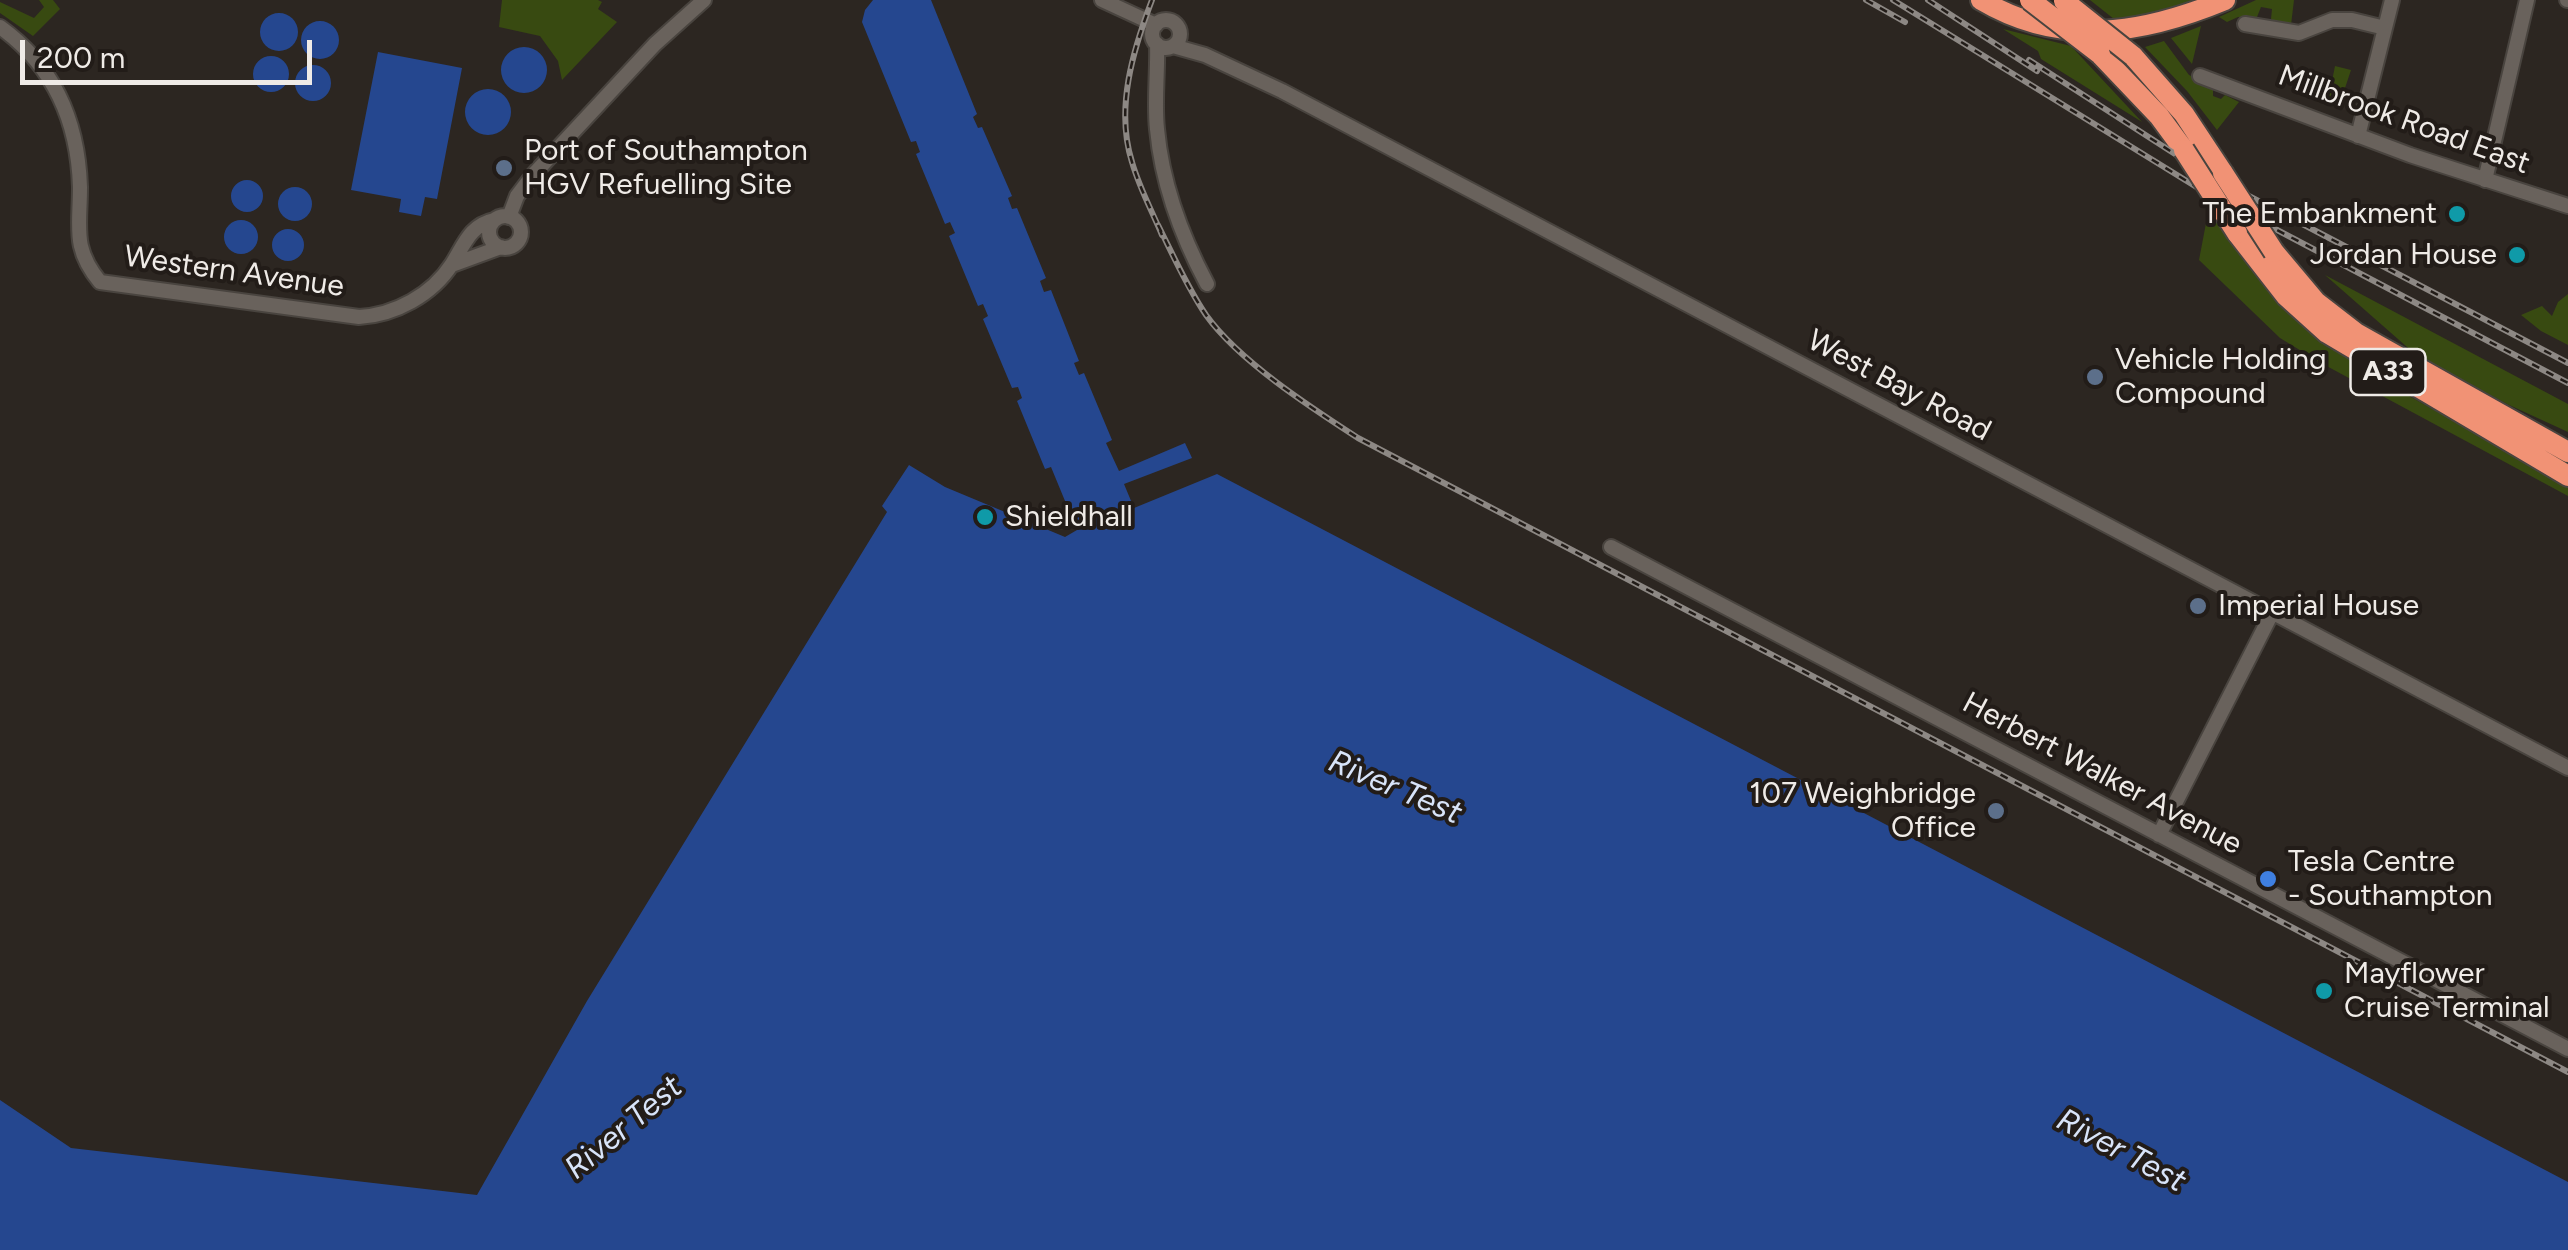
<!DOCTYPE html>
<html>
<head>
<meta charset="utf-8">
<style>
  body { margin:0 }
  #map { position:relative; width:2568px; height:1250px; overflow:hidden; background:#2c2621; font-family:Figtree,sans-serif }
  canvas { display:block }
  .scale { position:absolute; left:20px; top:40px; width:292px; height:45px; box-sizing:border-box; border:5px solid #efebe7; border-top:0; padding-left:12px; font-size:30px; line-height:35px; white-space:nowrap; color:#efebe7; -webkit-text-stroke:8px #221c18; paint-order:stroke }
</style>
</head>
<body>
<div id="map">
<canvas width="2568" height="1250"></canvas>
<div class="scale">200 m</div>
</div>
<script>
const ctx = document.querySelector('canvas').getContext('2d');
ctx.lineJoin = 'round';
function fillPath(path, color) { ctx.fillStyle = color; ctx.fill(path, 'evenodd'); }
function strokePath(path, color, width, dash) { ctx.strokeStyle = color; ctx.lineWidth = width; ctx.lineCap = dash ? 'butt' : 'round'; ctx.setLineDash(dash || []); ctx.stroke(path); }
function drawText(font, color, halo, rows, align = 'center') {
  ctx.font = font + ' Figtree,sans-serif'; ctx.lineWidth = 8; ctx.setLineDash([]); ctx.textBaseline = 'middle'; ctx.strokeStyle = halo; ctx.fillStyle = color; for (const [text, x, y, turn = 0] of rows) {
    ctx.save(); ctx.translate(x, y); ctx.rotate((+turn || 0) * Math.PI / 180); ctx.textAlign = isNaN(turn) ? turn : align; if (halo) ctx.strokeText(text, 0, 0); ctx.fillText(text, 0, 0); ctx.restore();
  }
}
fillPath(new Path2D(`
  M39 0H53L60 9 33 36 0 13V2L34 18 44 7Z
  M502 0H598L602 2 598 9 617 22 562 80 558 61 540 36 499 27Z
  M2090 0H2209L2119 23Z
  M2256 0H2294L2291 25H2276L2271 19 2272 9 2261 7 2257 17H2238L2227 22 2219 17Z
  M2201 26 2192 64 2171 38Z
  M2003 29 2071 46 2142 122 2041 59 2038 51Z
  M2164 41 2189 75 2213 86V96L2221 99 2225 95 2239 102 2217 130 2187 91 2145 47Z
  M2335 66 2351 70 2342 97 2344 102 2337 100 2336 104 2335 99H2329V94L2325 93 2324 98 2317 94 2319 79 2332 81Z
  M2207 218 2222 225 2246 261 2310 331 2377 378 2568 485V496L2321 363 2280 338 2199 260Z
  M2325 275 2568 404V432L2507 404 2415 354Z
  M2568 294V345L2541 331 2521 315 2542 306 2552 316 2558 302Z`), '#384a11');
fillPath(new Path2D(`
  M873 0H931L977 114 973 117 978 128 982 127 1012 196 1008 198 1012 209 1017 208 1046 278 1040 281 1044 292 1051 290 1079 361 1074 363 1079 375 1084 373 1112 440 1106 443 1119 471 1185 443 1192 458 1124 484 1134 508 1217 474 2568 1182V1250H0V1100L71 1148 477 1195 587 1001 887 512 882 506 909 465 945 487 1065 537 1077 530 1051 467 1045 469 1017 401 1022 398 1018 387 1012 388 983 319 988 316 983 304 978 306 949 236 955 233 950 222 945 224 916 154 920 152 916 141 911 142 862 22 865 10Z
  M260 32a19 19 0 1 1 38 0a19 19 0 1 1-38 0Z
  M301 40a19 19 0 1 1 38 0a19 19 0 1 1-38 0Z
  M501 70a23 23 0 1 1 46 0a23 23 0 1 1-46 0Z
  M378 52 462 68 437 199 425 197 421 216 399 212 401 199 351 190Z
  M253 74a18 18 0 1 1 36 0a18 18 0 1 1-36 0Z
  M295 83a18 18 0 1 1 36 0a18 18 0 1 1-36 0Z
  M465 112a23 23 0 1 1 46 0a23 23 0 1 1-46 0Z
  M231 196a16 16 0 1 1 32 0a16 16 0 1 1-32 0Z
  M278 204a17 17 0 1 1 34 0a17 17 0 1 1-34 0Z
  M224 237a17 17 0 1 1 34 0a17 17 0 1 1-34 0Z
  M272 245a16 16 0 1 1 32 0a16 16 0 1 1-32 0Z`), '#25478f');
const minor = new Path2D(`
  M1102 0 1156 25
  M2567 0H2568
  M1152 34a14 14 0 1 1 28 0a14 14 0 1 1-28 0Z
  M2245 24 2299 33 2332 20H2352L2385 28
  M0 27C54 66 78 122 80 187 80 228 72 248 100 282L359 317C395 315 432 295 452 264 464 245 470 225 494 220
  M1157 44C1158 73 1154 101 1157 129 1162 183 1182 237 1207 284
  M1173 46 1205 55 1282 91 2568 768
  M2200 76 2410 155 2568 206
  M2358 136 2392 0
  M2485 180 2527 0
  M489 232a16 16 0 1 1 32 0a16 16 0 1 1-32 0Z
  M509 217 517 196 533 175 655 44 704 0
  M452 265 501 247
  M1611 547 2568 1049
  M2159 835 2272 613`);
const highway = new Path2D(`
  M1981 0C2062 48 2143 34 2225 0
  M2100 54 2159 116 2184 150
  M2133 56 2184 114 2223 173
  M2237 233 2286 296 2327 333 2568 476
  M2274 252 2316 302 2356 333 2568 452`);
strokePath(minor, '#49443f', 18);
strokePath(highway, '#49443f', 24);
strokePath(minor, '#69625c', 14);
strokePath(highway, '#f19275', 20);
const rail = new Path2D(`
  M1152 0C1133 50 1115 109 1132 162 1139 187 1152 211 1162 235
  M1866 0 1905 22
  M1893 0 2203 191 2568 383
  M1928 0 2037 71
  M2029 60 2203 172 2568 363
  M1158 225C1173 255 1187 287 1206 315 1239 361 1310 407 1358 438L2568 1072`);
strokePath(rail, '#8d8884', 6);
strokePath(rail, '#221c18', 2.5, [8]);
const highwayBridge = new Path2D(`
  M2030 0 2100 54
  M2064 1 2133 56
  M2184 150 2237 233
  M2223 173 2274 252`);
strokePath(highwayBridge, '#49443f', 24, []);
strokePath(highwayBridge, '#f19275', 20);
for (const [x, y, r, color] of [
  [504,168,10,"#5c6f8a"],
  [2457,214,10,"#0f9aa8"],
  [2517,255,10,"#0f9aa8"],
  [2095,377,10,"#5c6f8a"],
  [985,517,10,"#0f9aa8"],
  [2198,606,10,"#5c6f8a"],
  [1996,811,10,"#5c6f8a"],
  [2268,879,10,"#3f7fe0"],
  [2324,991,10,"#0f9aa8"]
]) { const dot = new Path2D(); dot.arc(x, y, r, 0, 2 * Math.PI); ctx.fillStyle = color; ctx.fill(dot); strokePath(dot, '#221c18', 4); }
for (const [x, y, w] of [
  [2388,372,75]
]) { const box = new Path2D(); box.roundRect(x - w / 2, y - 23, w, 46, 8); ctx.fillStyle = '#221c18'; ctx.fill(box); strokePath(box, '#efebe7', 2.5); }
drawText('bold 28px', '#efebe7', null, [
  ["A33",2388,372]
]);
drawText('30px', '#efebe7', '#221c18', [
  ["Millbrook Road East",2404,120,20],
  ["Western Avenue",234,272,8],
  ["West Bay Road",1899,386,28],
  ["Herbert Walker Avenue",2102,774,28]
]);
drawText('30px', '#efebe7', '#221c18', [
  ["Port of Southampton",524,151],
  ["HGV Refuelling Site",524,185],
  ["The Embankment",2437,214,"right"],
  ["Jordan House",2497,255,"right"],
  ["Vehicle Holding",2115,360],
  ["Compound",2115,394],
  ["Shieldhall",1005,517],
  ["Imperial House",2218,606],
  ["107 Weighbridge",1976,794,"right"],
  ["Office",1976,828,"right"],
  ["Tesla Centre",2288,862],
  ["- Southampton",2288,896],
  ["Mayflower",2344,974],
  ["Cruise Terminal",2344,1008]
], 'left');
drawText('italic 32px', '#d8e4f9', '#221c18', [
  ["River Test",1395,788,23],
  ["River Test",624,1128,-40],
  ["River Test",2121,1151,28]
]);
</script>
</body>
</html>
